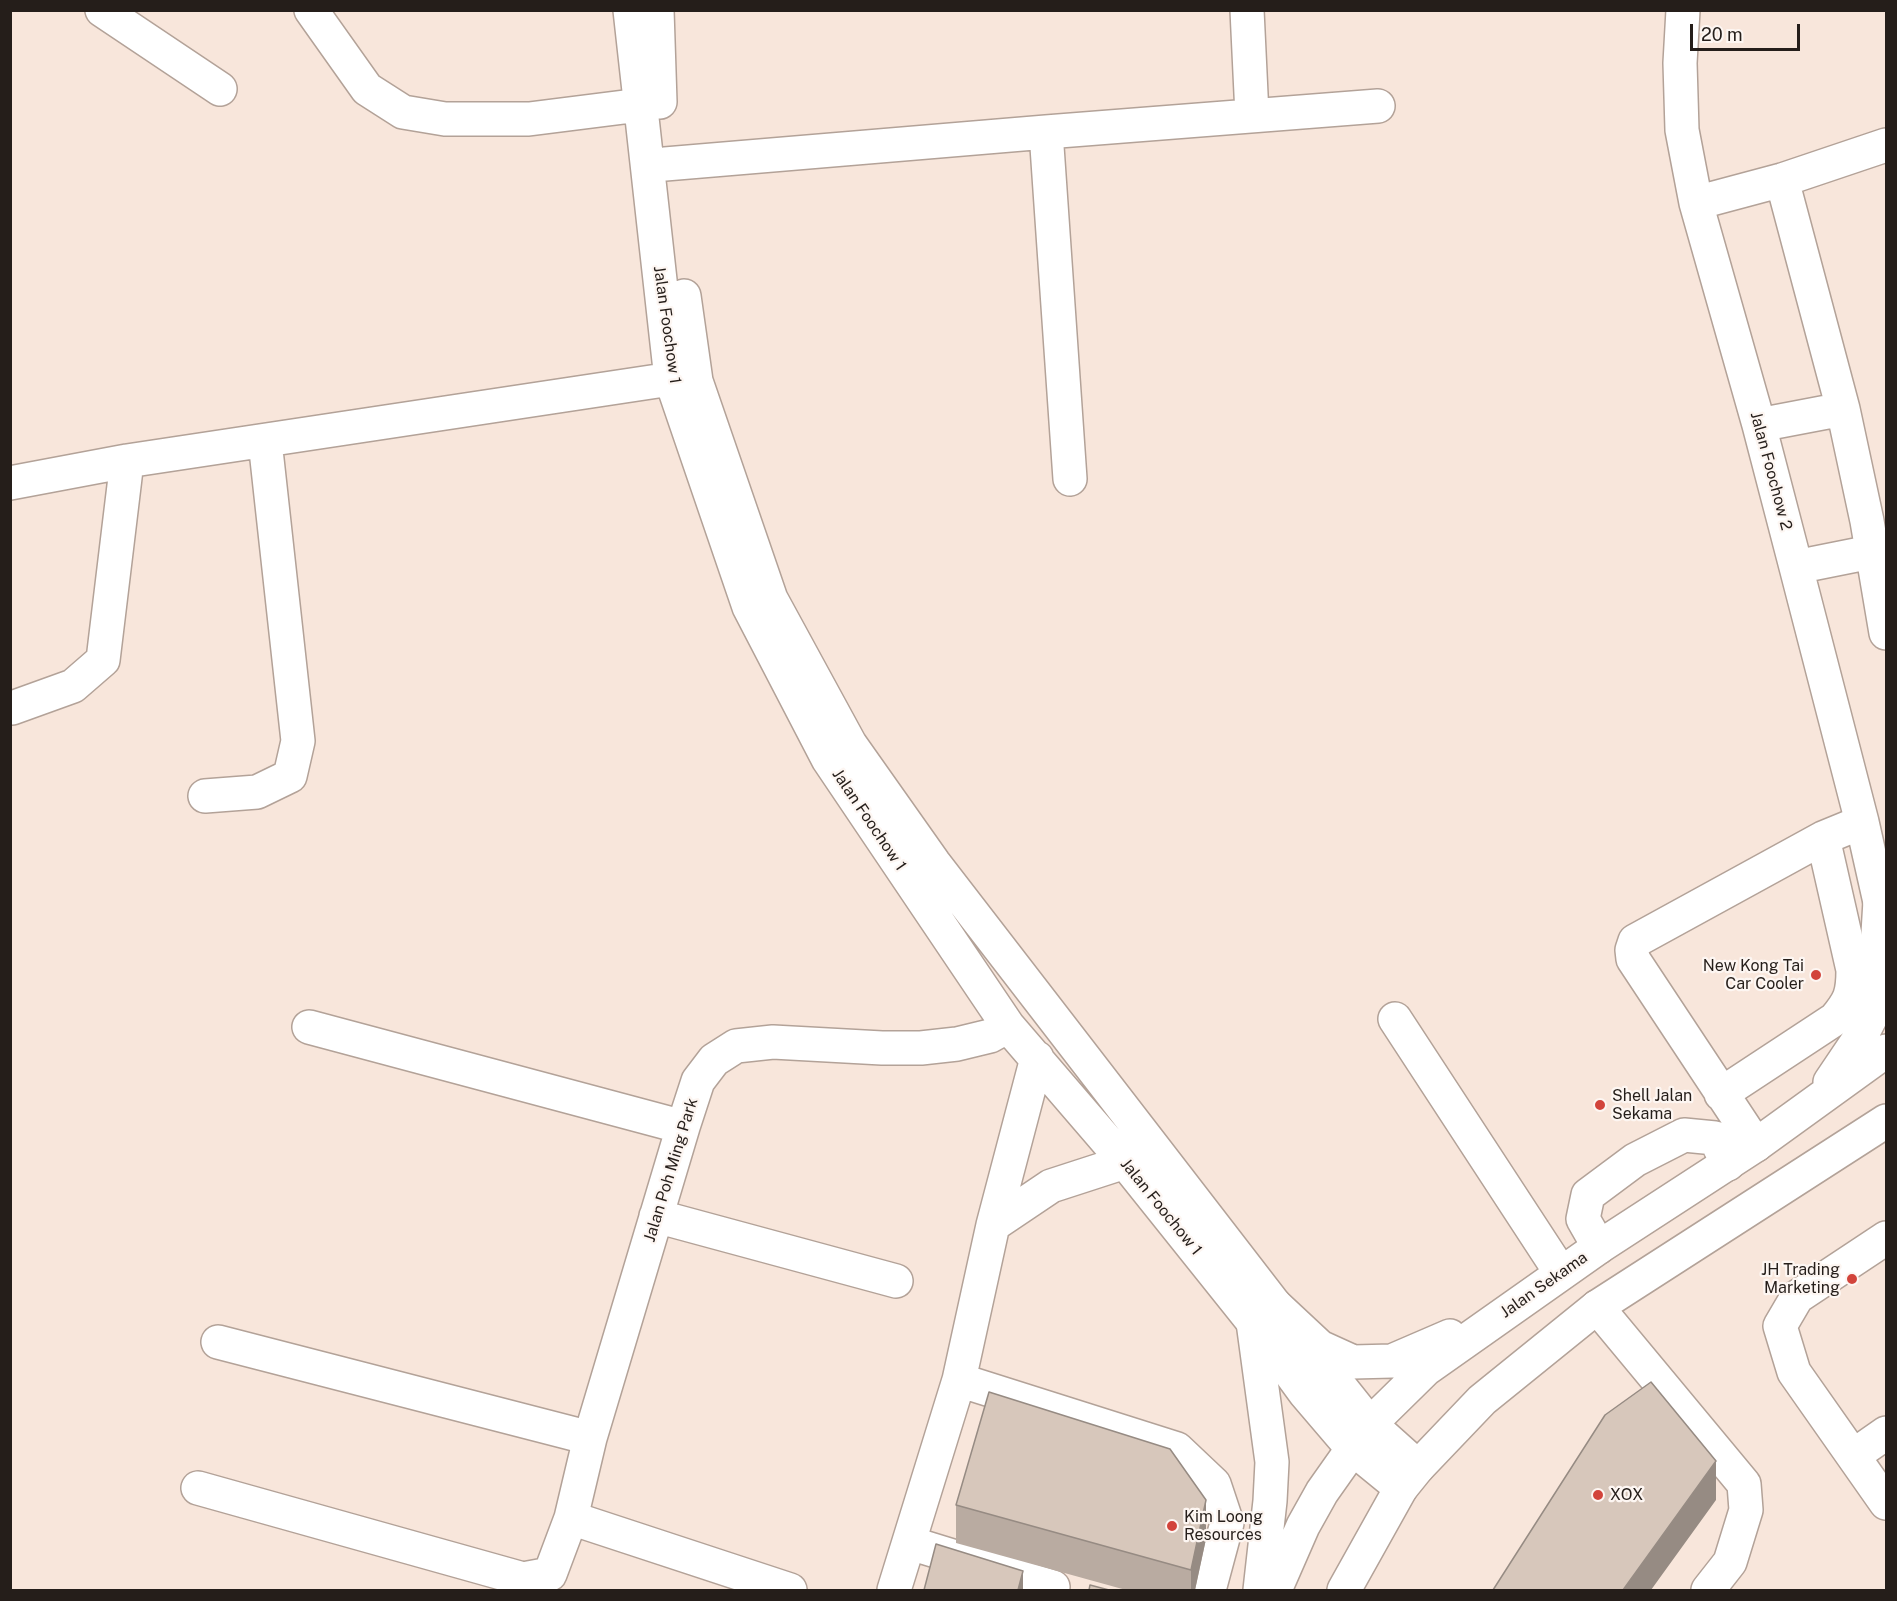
<!DOCTYPE html>
<html>
<head>
<meta charset="utf-8">
<style>
  body { margin:0 }
  #map { position:relative; width:1897px; height:1601px; overflow:hidden; background:#f8e6db; font-family:"Public Sans",sans-serif }
  canvas { display:block }
  .frame { position:absolute; inset:0; border:12px solid #251e1a; pointer-events:none }
  .scale { position:absolute; left:1690px; top:24px; width:110px; height:27px; box-sizing:border-box; border:3px solid #251e1a; border-top:0; padding-left:8px; font-size:18px; line-height:21px; white-space:nowrap; color:#251e1a; -webkit-text-stroke:4px #fdf6f2; paint-order:stroke }
</style>
</head>
<body>
<div id="map">
<canvas width="1897" height="1601"></canvas>
<div class="frame"></div>
<div class="scale">20 m</div>
</div>
<script>
const ctx = document.querySelector('canvas').getContext('2d');
ctx.lineJoin = 'round';
function strokePath(path, color, width, dash) { ctx.strokeStyle = color; ctx.lineWidth = width; ctx.lineCap = dash ? 'butt' : 'round'; ctx.setLineDash(dash || []); ctx.stroke(path); }
function fillPath(path, color) { ctx.fillStyle = color; ctx.fill(path, 'evenodd'); }
function drawText(font, color, halo, rows, align = 'center') {
  ctx.font = font + ' "Public Sans",sans-serif'; ctx.lineWidth = 4.5; ctx.setLineDash([]); ctx.textBaseline = 'middle'; ctx.strokeStyle = halo; ctx.fillStyle = color; for (const [text, x, y, turn = 0] of rows) {
    ctx.save(); ctx.translate(x, y); ctx.rotate((+turn || 0) * Math.PI / 180); ctx.textAlign = isNaN(turn) ? turn : align; if (halo) ctx.strokeText(text, 0, 0); ctx.fillText(text, 0, 0); ctx.restore();
  }
}
const minor = new Path2D(`
  M102 10 220 89
  M311 10 367 89 403 112 445 119H529L640 105
  M630 10 671 379 749 607 828 759 1008 1026 1125 1162 1253 1322 1305 1393 1352 1448 1401 1488
  M657 10 660 102
  M1247 10 1252 115
  M1683 10 1680 63 1682 130 1696 203 1759 425 1796 567 1862 822 1886 929
  M1046 132 1070 479
  M665 164 1046 132 1378 106
  M1782 180 1843 409 1867 521 1886 633
  M1696 203 1782 180 1886 145
  M684 296 696 381 771 599 850 744 934 863 1275 1305 1370 1424 1418 1467
  M1759 425 1843 409
  M10 483 127 461 671 379
  M1796 567 1871 552
  M12 708 73 686 103 660 127 461
  M205 796 257 792 290 776 298 741 265 441
  M1395 1019 1561 1273
  M309 1027 683 1127
  M1721 1094 1835 1019C1850 1001 1853 994 1853 970L1823 838
  M1756 1145 1633 959 1632 950 1635 941 1823 838 1862 822
  M656 1216 896 1281
  M993 1225 1051 1186 1125 1162
  M1886 1238 1797 1297 1780 1326 1794 1372 1886 1503
  M1599 1247 1583 1219 1588 1195 1635 1160 1684 1135 1715 1138 1728 1164
  M1597 1307 1744 1484 1746 1510 1730 1562 1708 1590
  M218 1342 590 1438
  M959 1380 1177 1449 1214 1484 1227 1523 1209 1590
  M1853 1456 1886 1433
  M198 1488 523 1579 550 1574 571 1518 590 1438 683 1127 698 1081 714 1060 736 1046 773 1042 882 1048H921L957 1044 990 1036 1008 1026
  M571 1518 790 1590
  M910 1543 1053 1587 1052 1590
  M894 1590 959 1380 993 1225 1037 1058`);
const major = new Path2D(`
  M1830 1082 1861 1036 1873 1013 1880 901
  M1275 1305 1320 1347 1353 1362 1392 1361 1450 1336
  M1253 1322 1272 1462 1270 1501 1260 1590
  M1275 1590 1303 1526 1322 1492 1370 1424 1426 1369 1599 1247 1756 1145 1886 1051
  M1344 1590 1401 1488 1418 1467 1482 1400 1597 1307 1886 1121`);
strokePath(minor, '#b3a298', 36);
strokePath(major, '#b3a298', 36);
strokePath(minor, '#fff', 33);
strokePath(major, '#fff', 33);
fillPath(new Path2D(`
  M956 1505 1206 1539 1195 1590H1126L956 1543Z`), '#b9aba1');
fillPath(new Path2D(`
  M1716 1461V1500L1651 1590H1623Z
  M1206 1500V1539L1195 1590H1191V1570Z
  M1023 1571V1590H1018Z`), '#968b83');
const building = new Path2D(`
  M1651 1382 1716 1461 1623 1590H1493L1605 1415Z
  M989 1392 1170 1449 1206 1500 1191 1570 956 1505Z
  M936 1544 1023 1571 1018 1590H924Z
  M1090 1585 1109 1590H1089Z`);
fillPath(building, '#d7c7bb');
strokePath(building, '#968b83', 1.5);
for (const [x, y, r, color] of [
  [1816,975,6,"#d2443b"],
  [1600,1105,6,"#d2443b"],
  [1852,1279,6,"#d2443b"],
  [1598,1495,6,"#d2443b"],
  [1172,1526,6,"#d2443b"]
]) { const dot = new Path2D(); dot.arc(x, y, r, 0, 2 * Math.PI); ctx.fillStyle = color; ctx.fill(dot); strokePath(dot, '#fdf6f2', 2); }
drawText('16px', '#251e1a', '#fdf6f2', [
  ["Jalan Foochow 1",667,325,82],
  ["Jalan Foochow 2",1771,471,75],
  ["Jalan Foochow 1",869,820,56],
  ["Jalan Poh Ming Park",671,1170,-73],
  ["Jalan Foochow 1",1161,1207,51],
  ["Jalan Sekama",1544,1285,-35]
]);
drawText('16px', '#251e1a', '#fdf6f2', [
  ["New Kong Tai",1804,966,"right"],
  ["Car Cooler",1804,984,"right"],
  ["Shell Jalan",1612,1096],
  ["Sekama",1612,1114],
  ["JH Trading",1840,1270,"right"],
  ["Marketing",1840,1288,"right"],
  ["XOX",1610,1495],
  ["Kim Loong",1184,1517],
  ["Resources",1184,1535]
], 'left');
</script>
</body>
</html>
